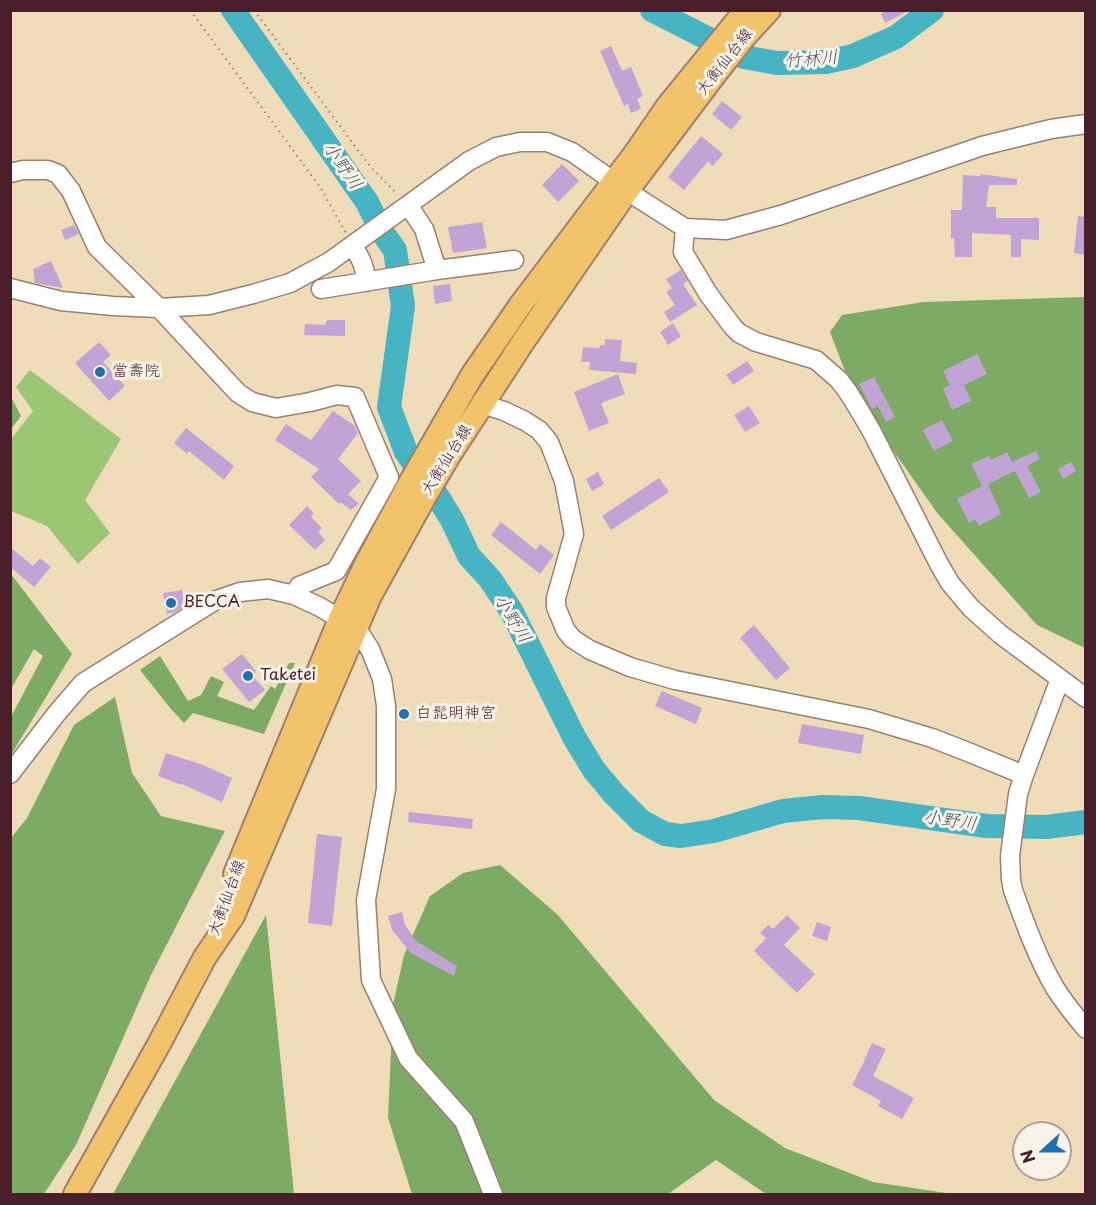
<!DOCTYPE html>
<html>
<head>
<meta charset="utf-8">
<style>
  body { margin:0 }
  #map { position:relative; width:1096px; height:1205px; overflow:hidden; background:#efddba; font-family:"Playpen Sans",sans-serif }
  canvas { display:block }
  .frame { position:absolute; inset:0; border:12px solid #4a1f2b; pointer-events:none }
  .north { position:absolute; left:1012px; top:1121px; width:60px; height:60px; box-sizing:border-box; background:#f7f3e8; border:2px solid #b29e9c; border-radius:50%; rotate:249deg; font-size:16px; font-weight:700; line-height:24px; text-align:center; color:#4a1f2b }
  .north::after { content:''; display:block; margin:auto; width:21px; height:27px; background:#1f6fb2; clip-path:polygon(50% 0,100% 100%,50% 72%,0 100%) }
</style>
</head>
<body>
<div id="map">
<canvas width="1096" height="1205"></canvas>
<div class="frame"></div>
<div class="north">N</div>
</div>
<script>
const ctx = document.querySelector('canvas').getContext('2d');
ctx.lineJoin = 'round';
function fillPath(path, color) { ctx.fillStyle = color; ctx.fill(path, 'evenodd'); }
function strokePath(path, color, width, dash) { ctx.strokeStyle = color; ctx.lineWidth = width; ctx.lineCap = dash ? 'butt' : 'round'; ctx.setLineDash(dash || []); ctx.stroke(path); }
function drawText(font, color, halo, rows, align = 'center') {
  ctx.font = font + ' "Playpen Sans","Klee One",sans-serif'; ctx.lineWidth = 6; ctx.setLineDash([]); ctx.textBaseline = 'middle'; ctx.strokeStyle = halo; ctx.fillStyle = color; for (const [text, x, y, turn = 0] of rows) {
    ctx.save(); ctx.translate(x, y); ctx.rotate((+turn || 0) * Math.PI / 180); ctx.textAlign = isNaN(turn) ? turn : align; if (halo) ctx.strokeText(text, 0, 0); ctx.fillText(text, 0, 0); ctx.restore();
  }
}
fillPath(new Path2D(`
  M30 370 121 439 85 500 110 533 78 564 47 526 11 511V439L33 411 16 387Z`), '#9cc673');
fillPath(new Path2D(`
  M1085 297V648L1037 625 938 514 855 397 830 332 842 315 924 302Z
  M11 397 21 416 11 429H10Z
  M11 574 72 654 11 755V717L43 656 34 649 11 689Z
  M160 656 188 701 201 695 211 676 224 682 217 696 254 710 271 686 275 689 289 663H295L264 734 193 713 184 723 170 708 140 670Z
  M115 697 132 773 161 816 225 831 150 977 76 1145 44 1194H11V838L27 818 74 725Z
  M500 865 558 915 714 1100 785 1148 873 1182 953 1194H766L716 1160 668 1194H412L388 1118 393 1005 404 955 430 896 463 873Z
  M266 915 294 1194H113Z`), '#7dab65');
strokePath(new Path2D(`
  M233 10 367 202 382 232 395 250 403 306 389 407 406 452 436 494 452 520 469 556 490 579 512 612 574 737 594 770 614 794 641 821 665 834 681 836 714 831 783 811 823 807 859 808 987 826 1046 827 1086 822
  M652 10 744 57 777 63 826 62 853 56 896 37 932 10`), '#47b4c3', 24);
fillPath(new Path2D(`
  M888 10H910L885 23 881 14Z
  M611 46 622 71 631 67 643 96 637 99 641 109 631 113 628 104 624 106 600 51Z
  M722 101 742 117 731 130 712 114Z
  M701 136 723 154 713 166 708 161 684 190 668 177Z
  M562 164 579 181 558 202 542 185Z
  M981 174 1017 179V185H989L986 207H996V218H1039V240L1021 239V257H1011V235L972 233V257H955L954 238H951V210H962L963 175 980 176Z
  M1078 216 1086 217V255L1074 253Z
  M482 222 487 248 453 253 448 227Z
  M74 225 79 234 65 240 61 230Z
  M51 261 63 288 35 283 33 269Z
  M681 270 688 281 683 284 697 305 670 322 664 312 675 305 666 292 672 288 666 279Z
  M450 284 452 301 435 304 433 286Z
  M327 320H345V336L304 335 305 324 325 325Z
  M673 323 681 336 668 345 660 332Z
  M605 339 622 340 620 361 637 363 636 374 589 370 590 362H581L583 347 599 348 600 345H605Z
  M99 342 111 355 103 362 125 386 109 401 75 363Z
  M977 354 987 374 964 385 971 401 952 410 943 388 950 385 943 371Z
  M747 361 754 371 733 385 726 375Z
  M618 374 625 394 601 403 609 423 589 431 574 392Z
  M874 377 895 417 886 422 878 406 872 409 859 384Z
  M749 406 760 423 745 432 734 415Z
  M333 411 355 426 358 433 338 459 361 481 348 494 359 504 351 510 340 502 339 504 311 477 319 469 275 440 286 424 311 440Z
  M942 420 953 441 934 451 923 430Z
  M186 428 234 466 224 480 189 451 187 454 174 443Z
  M1036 451 1040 459 1027 466 1041 492 1029 498 1015 471 988 484 1001 514 979 526 975 519 969 523 957 499 982 486 971 464 989 456 991 460 1007 452 1012 462Z
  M1071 462 1076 471 1063 479 1058 469Z
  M598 472 604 484 592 491 586 479Z
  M659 478 669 492 611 530 602 516Z
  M307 506 314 513 311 517 322 528 318 532 325 540 315 550 289 525Z
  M501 522 536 550 540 544 554 555 540 574 491 535Z
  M10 547 33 566 40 558 51 567 34 587 10 567Z
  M182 590 185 606 175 612 167 614 163 593Z
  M754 625 790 668 776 680 740 638Z
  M242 654 256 671 253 676 265 690 249 702 222 669Z
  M662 691 702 708 696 724 655 706Z
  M802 724 864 735 861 754 798 743Z
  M166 753 203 765 232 778 222 802 182 784V785L158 776Z
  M409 812 473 819 472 829 408 822Z
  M317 834 342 837 332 926 308 923Z
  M402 912 405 925 416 941 457 966 454 976 411 953 392 930 388 916Z
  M787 915 800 928 784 945 815 974 797 993 754 951 766 938 760 933 768 925 773 929Z
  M817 922 831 927 827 941 812 936Z
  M872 1043 886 1049 873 1076 914 1098 902 1119 878 1106 881 1101 852 1085 865 1060H864Z`), '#c1a4d5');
const minor = new Path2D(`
  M10 173 23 170H48L58 174 71 191 97 247 159 308 238 393 252 402 276 408 310 402 337 395 355 397 389 477 336 571 299 586 294 595
  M408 205 424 229 437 270
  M685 228 683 252 709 295 733 327 739 333 756 342 816 360 839 380 848 392 858 408 872 432 939 564 950 583 971 608 1000 634 1086 698
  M353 246C360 257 366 268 366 282
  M10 288 61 301 113 306 159 308 209 305 253 294 290 283 329 262 469 161 496 147 520 142H547L572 152 627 191 685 228 726 230 781 215 982 146 1051 129 1086 124
  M321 289 437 270 514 260
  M482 404 504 411 525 421 539 430 549 442 564 481 574 534 556 598V607L566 631 573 639 590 650 630 667 675 680 869 719 932 738 968 752 1024 775
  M1060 679 1024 775 1018 794 1010 856 1011 880 1013 890C1025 923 1037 957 1055 988 1064 1002 1075 1016 1086 1029
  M10 774 57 713 83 683 214 601 240 592 268 589 294 595 320 607 357 629 370 649 382 679 386 706V789L366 900 371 980 408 1058 464 1121 493 1194`);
const major = new Path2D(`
  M235 874 340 619 366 564 411 481 473 374 522 303 634 155 667 107 746 10
  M75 1194 159 1044 205 957 233 916 370 596 424 498 450 454 523 342 627 191 716 73 746 35 769 10`);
strokePath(minor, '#9c7e72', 21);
strokePath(major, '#9c7e72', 26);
strokePath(new Path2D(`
  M190 10 320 187 346 233
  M254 10 369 165 397 194`), '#9c7e72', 2, [1.5, 4.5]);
strokePath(minor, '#fff', 18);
strokePath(major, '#f2c36a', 22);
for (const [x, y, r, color] of [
  [100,372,6,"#1f6fb2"],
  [171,603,6,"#1f6fb2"],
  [248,676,6,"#1f6fb2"],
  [404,714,6,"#1f6fb2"]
]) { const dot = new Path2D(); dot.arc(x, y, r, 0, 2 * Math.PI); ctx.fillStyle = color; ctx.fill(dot); strokePath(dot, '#f7f3e8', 2); }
drawText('16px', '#4a1f2b', '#f7f3e8', [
  ["大衡仙台線",725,62,-52],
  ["大衡仙台線",447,460,-58],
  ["大衡仙台線",227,898,-70]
]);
drawText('16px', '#4a1f2b', '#f7f3e8', [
  ["當壽院",112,372],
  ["BECCA",183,603],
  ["Taketei",260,676],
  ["白髭明神宮",416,714]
], 'left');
drawText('italic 18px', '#495360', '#f7f3e8', [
  ["竹林川",811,60,-5],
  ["小野川",342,166,55],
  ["小野川",512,619,58],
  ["小野川",950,821,8]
]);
</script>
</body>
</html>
